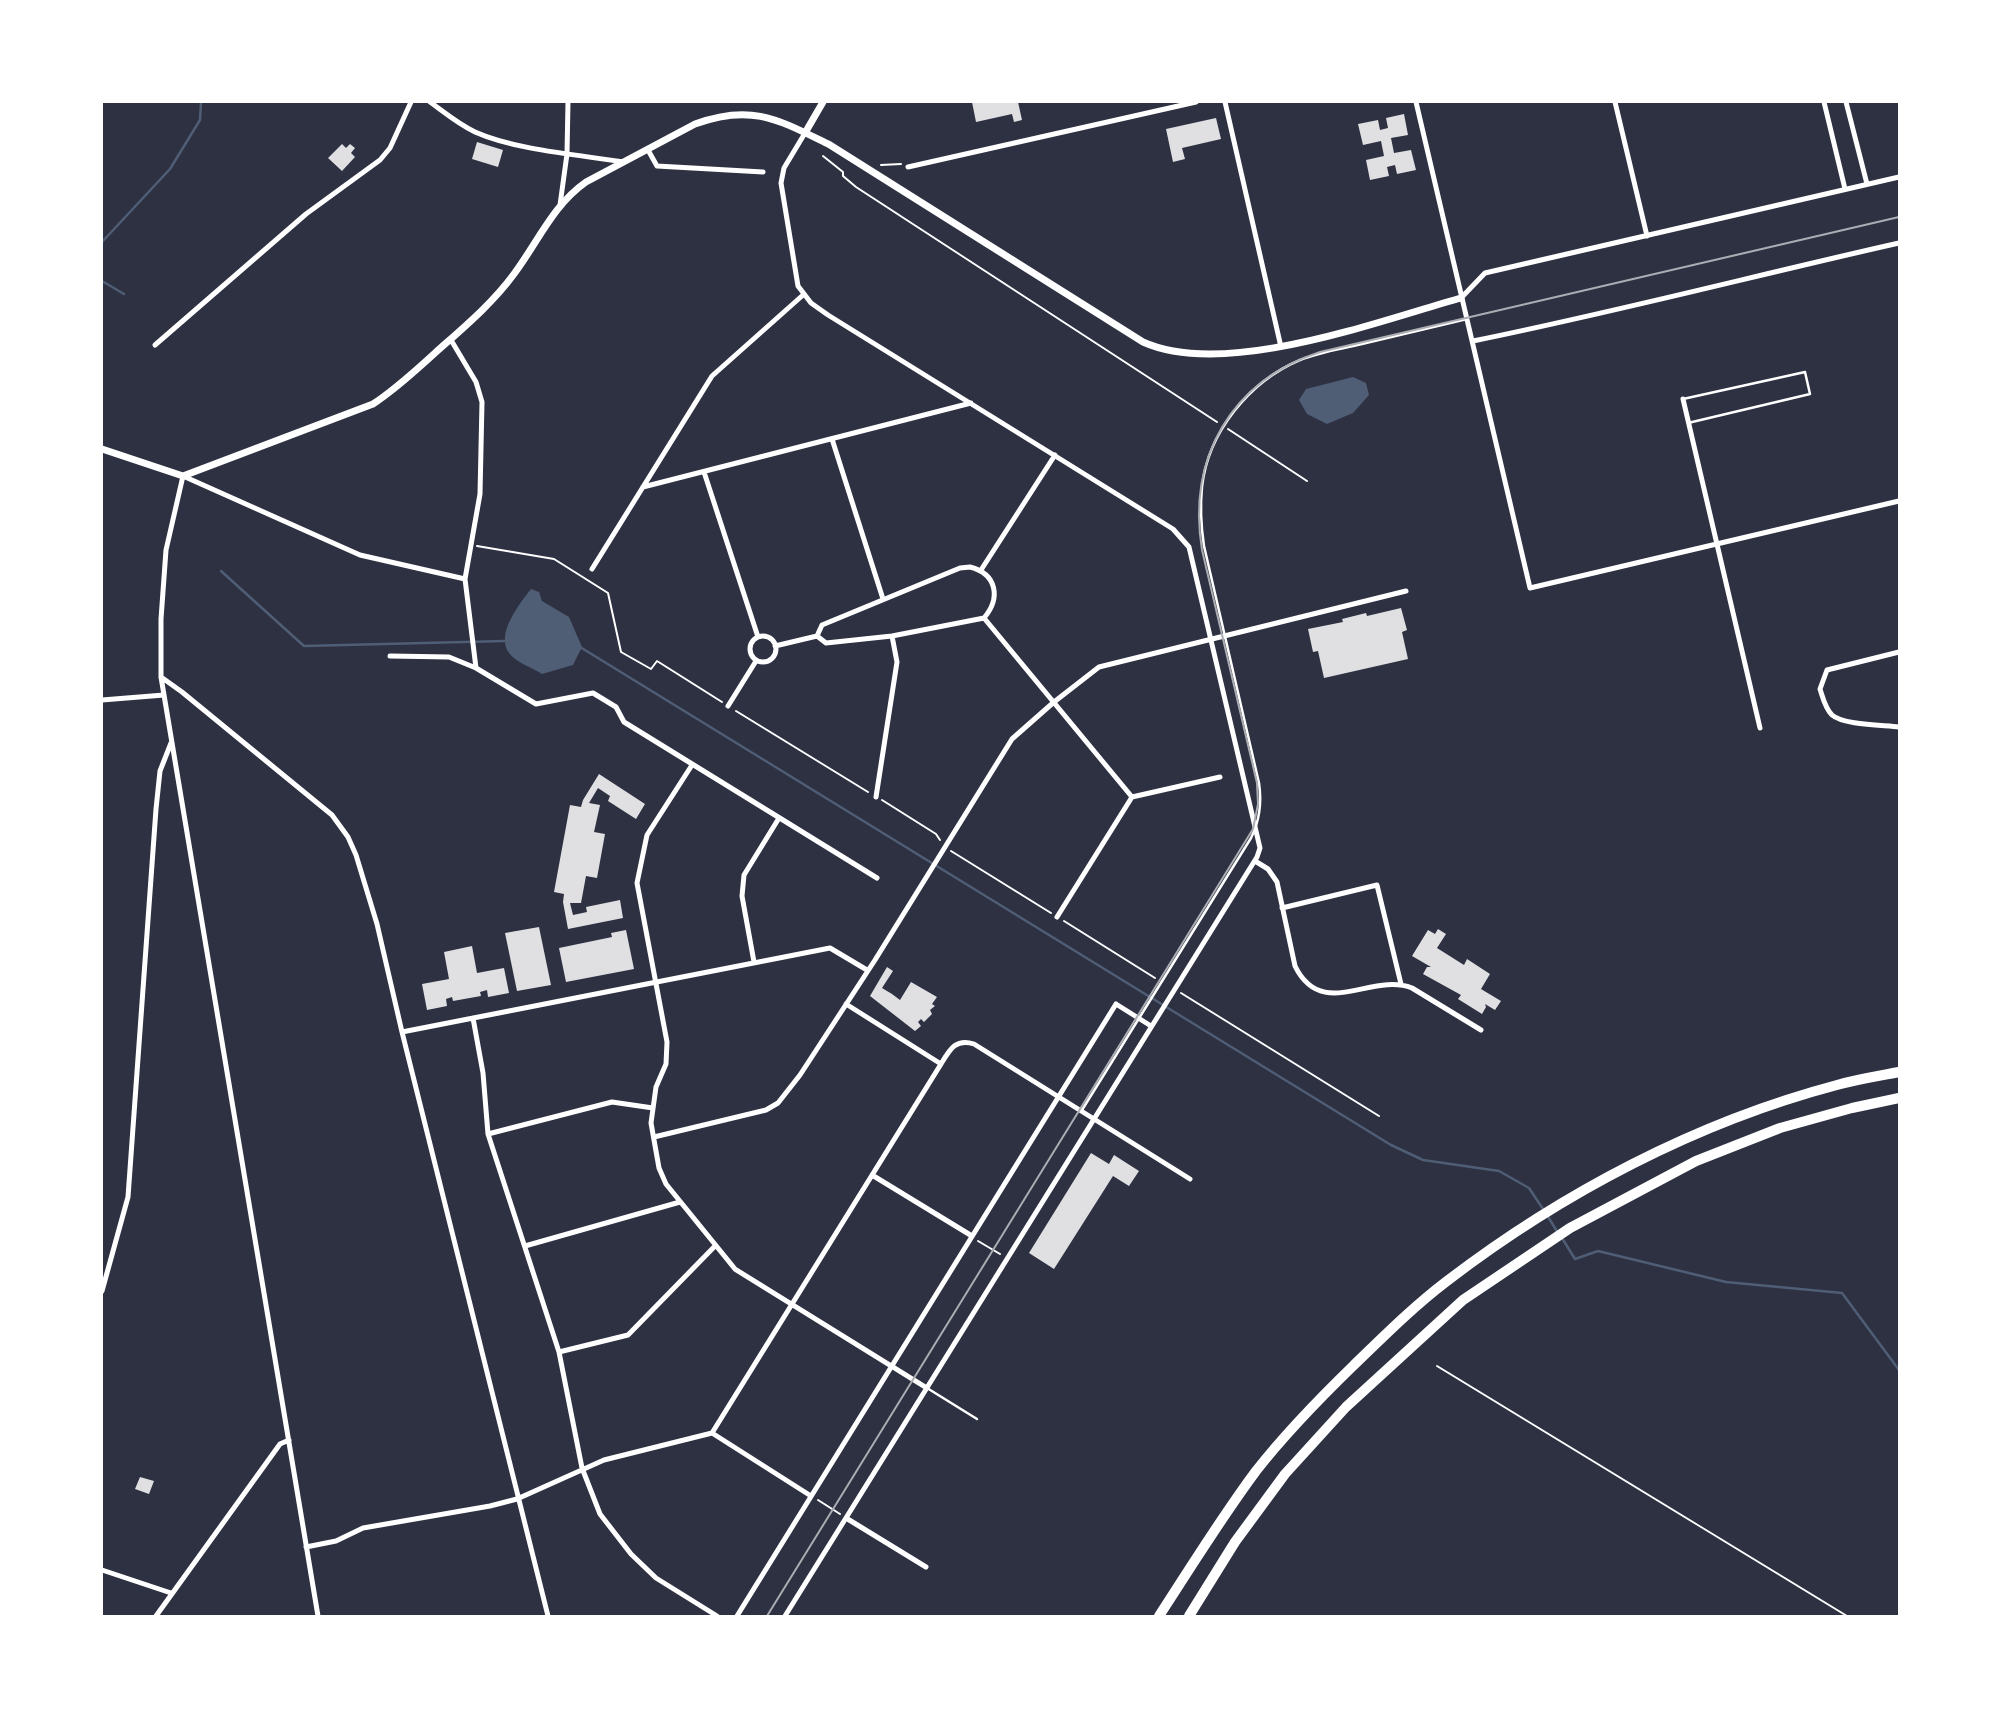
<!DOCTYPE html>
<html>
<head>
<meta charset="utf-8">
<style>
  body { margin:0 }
  #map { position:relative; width:2001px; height:1718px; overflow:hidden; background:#2d3142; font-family:"Fira Sans",sans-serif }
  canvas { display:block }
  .frame { position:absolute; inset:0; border:103px solid #fff; pointer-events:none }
</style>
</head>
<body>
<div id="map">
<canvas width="2001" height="1718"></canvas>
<div class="frame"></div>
</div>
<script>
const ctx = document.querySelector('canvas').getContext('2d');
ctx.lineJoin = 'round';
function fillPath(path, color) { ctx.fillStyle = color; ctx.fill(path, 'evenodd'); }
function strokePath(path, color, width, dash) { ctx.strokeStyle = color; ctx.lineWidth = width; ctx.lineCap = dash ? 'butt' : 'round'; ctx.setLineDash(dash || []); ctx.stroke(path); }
fillPath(new Path2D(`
  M1353 377 1366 383 1369 395 1353 413 1327 424 1307 414 1299 400 1306 389Z
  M531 589 539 592 542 601 569 617 582 647 573 665 542 674C533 668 515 662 509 653 495 634 520 603 531 589Z`), '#4f5d75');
strokePath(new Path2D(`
  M102 242 170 169 200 120 201 102
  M102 281 124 294
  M221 571 304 646 504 641
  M580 647 1391 1145 1423 1160 1499 1171 1529 1188 1543 1209
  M1547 1215 1558 1233
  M1562 1238 1575 1259 1598 1251 1726 1282 1842 1293 1899 1370`), '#4f5d75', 2.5);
fillPath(new Path2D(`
  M972 102H1018L1022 120 1014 122 1012 114 976 122Z
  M1404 114 1408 135 1391 138 1394 153 1411 150 1416 170 1397 174 1395 165 1387 167 1389 176 1370 180 1366 160 1384 156 1381 141 1363 145 1358 124 1378 120 1380 130 1388 128 1386 118Z
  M1216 118 1221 139 1182 148 1185 159 1173 162 1166 129Z
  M477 142 503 150 498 167 472 159Z
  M342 144 346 148 350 144 355 148 351 153 355 157 342 171 328 158Z
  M1401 608 1407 630 1402 632 1408 659 1324 678 1318 651 1313 652 1308 629 1343 622 1342 619 1366 613 1367 616Z
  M599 774 645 804 636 819 608 801 610 796 598 788 589 803 600 805 594 832 605 834 597 878 586 876 581 903H570L573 915 587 912 586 907 620 900 623 918 568 929 563 902 564 894 554 892 570 805 581 807 583 800Z
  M539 927 551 985 517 991 505 933Z
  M1438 929 1446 934 1437 948 1464 965 1467 959 1490 974 1481 989 1501 1001 1495 1010 1485 1004 1486 1007 1482 1014 1458 999 1461 995 1423 974 1427 967H1431L1412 956 1428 930 1435 934Z
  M626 930 634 969 566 982 559 948 612 937 611 933Z
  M472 946 477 973 504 968 509 993 488 997 487 990 480 992 481 996 453 1001 452 997 446 999 447 1006 427 1010 422 984 449 979 444 952Z
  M887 967 893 971 882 988 892 994 900 1000 911 982 937 997 932 1004 935 1006 930 1010 932 1014 924 1022 921 1019 918 1022 921 1026 915 1031 870 996Z
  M1091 1153 1109 1164 1114 1155 1139 1171 1129 1186 1113 1176 1054 1269 1029 1253Z
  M140 1477 154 1481 149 1494 135 1489Z`), '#e0e0e3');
strokePath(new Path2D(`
  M823 156 843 172V176L856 187 1217 422
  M881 165 901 164
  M1228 429 1307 481
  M477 546 554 559 608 593 621 652 651 669 657 661 722 702
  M736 711 868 792
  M882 800 936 834 940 840
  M951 851 1051 913
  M1064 921 1155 978
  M1181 993 1379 1116
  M978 1241 1000 1254
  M1437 1366 1847 1616
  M818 1500 840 1514`), '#fff', 2);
strokePath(new Path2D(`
  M1683 399 1805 372 1810 394 1688 423
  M1082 1110 1251 838C1260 820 1262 803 1259 783L1204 546C1201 526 1200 507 1202 487 1208 432 1250 381 1300 360 1319 352 1341 349 1362 344 1397 336 1432 327 1467 319
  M927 1388 977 1419`), '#fff', 2.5);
strokePath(new Path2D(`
  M430 102C444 112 458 124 475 132 515 150 580 155 624 162
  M1225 102 1281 347
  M1416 102 1530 588 1899 501
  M1615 102 1647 236
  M1824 102 1845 189
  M1846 102 1867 184
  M648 150 657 166 763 172
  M908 167 1196 102
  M560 205 567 154 568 102
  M1461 298 1485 273 1899 177
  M451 340 476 382 482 402 480 494 465 579 476 668 536 704 593 693 616 707 624 722 877 878
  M1473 341C1616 312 1757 275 1899 243
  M155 345 306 214 380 160 390 148 411 102
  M1683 399 1760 728
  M832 439 883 599
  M704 472 758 637
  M643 487 971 403
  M970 567C997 574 1001 598 984 618L892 636 826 643 817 636 822 625 960 568Z
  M592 569 712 376 803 295
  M981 570 1055 455
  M984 618 1132 797 1220 777
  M750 649a13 13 0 1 1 26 0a13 13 0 1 1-26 0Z
  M775 646 817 636
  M1899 652 1827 670 1820 689C1823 698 1825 708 1832 715 1843 725 1883 725 1899 727
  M390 656 449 657 476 668
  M161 677 182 692 332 815 348 837 356 855 377 924 402 1032 548 1616
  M102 700 164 695
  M728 706 756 661
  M692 765 647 835 637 883 667 1042 666 1064 656 1087 651 1123 659 1168 666 1184 735 1269 927 1388
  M876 797 897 662 892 636
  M1255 861 1268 869 1277 882 1295 966C1322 1021 1371 972 1412 988L1481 1030
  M1282 908 1377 885 1401 984
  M1057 917 1132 797
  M754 962 742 896 744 875 779 818
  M846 1004 941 1064C950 1049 956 1038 974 1044L1190 1179
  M473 1018 483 1073 488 1134 559 1352 582 1468 600 1514 631 1554 656 1578 717 1616
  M402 1032 830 948 867 970
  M488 1134 612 1102 653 1108
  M654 1137 766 1110 778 1103 800 1075 875 960 1012 739 1054 702 1099 667 1406 591
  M872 1175 972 1236
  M525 1246 680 1202
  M102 1291 128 1197 156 809 160 771 171 743
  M559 1352 628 1335 715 1246
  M712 1433 811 1496
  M846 1518 926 1567
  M306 1547 336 1541 363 1528 490 1506 517 1499 604 1460 712 1433 941 1064
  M102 1570 171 1593
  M156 1616 280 1444 289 1440
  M318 1616 161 677V619L166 550 183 476 360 555 465 579
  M737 1616 1116 1004 1151 1026
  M785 1616 1257 857 1260 848 1189 547 1173 529 828 315 811 303 798 286 781 183 784 168 805 133`), '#fff', 5);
strokePath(new Path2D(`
  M805 133 823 102
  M102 449 183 476 373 404C396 389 415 371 435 353 463 328 492 304 514 274 538 242 553 205 586 182L695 124C752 103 779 120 830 145L1143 342C1225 379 1378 321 1461 298`), '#fff', 7);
strokePath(new Path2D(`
  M1159 1616C1191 1567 1221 1518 1256 1471 1285 1434 1319 1399 1353 1366 1383 1337 1414 1306 1447 1281 1562 1193 1697 1122 1837 1085 1858 1079 1879 1076 1899 1072
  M1189 1616 1235 1542 1285 1474 1346 1407 1463 1300 1570 1228 1696 1161 1780 1128 1852 1108 1899 1098`), '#fff', 10);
strokePath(new Path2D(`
  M767 1616 1253 829 1258 804 1257 783 1202 550C1187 458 1231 381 1320 352L1899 217`), '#abadb3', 2);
</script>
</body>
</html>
